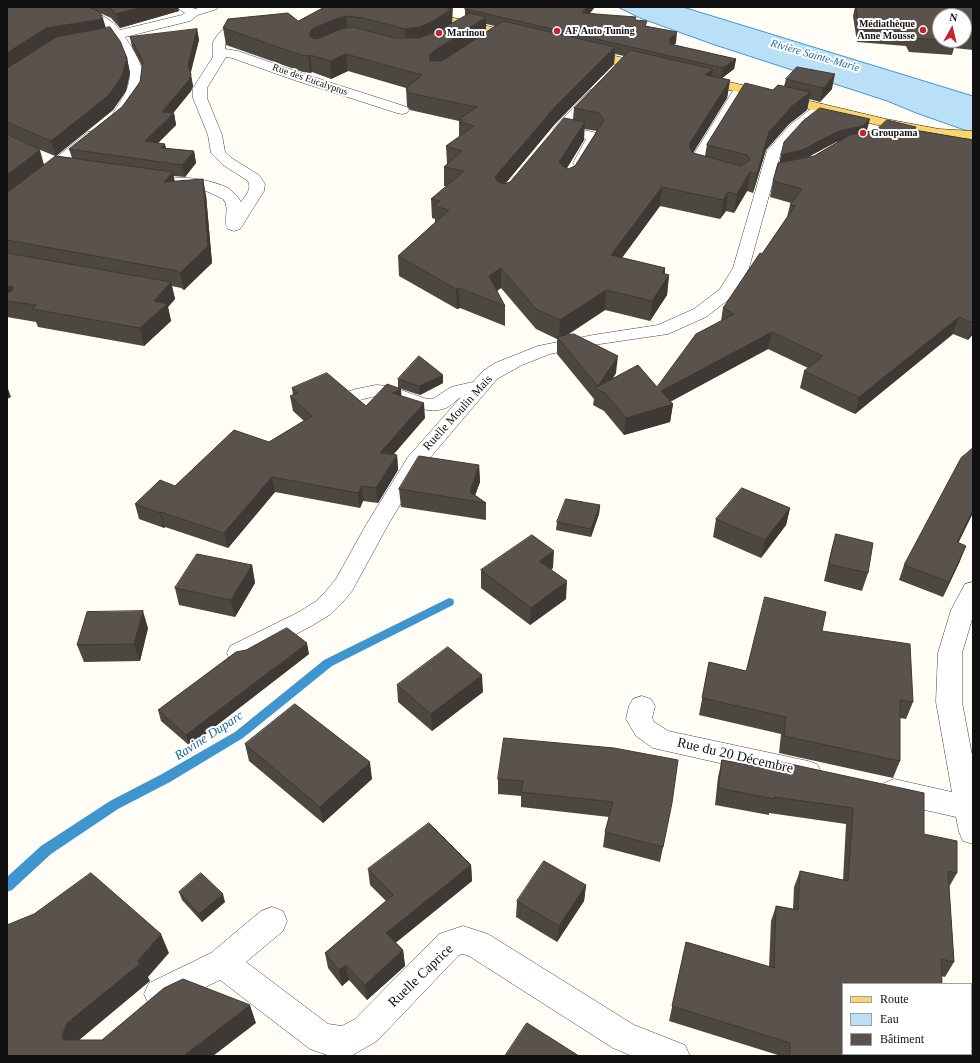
<!DOCTYPE html>
<html>
<head>
<meta charset="utf-8">
<style>
  body { margin:0 }
  #map { position:relative; width:980px; height:1063px; overflow:hidden; background:#fffdf5; font-family:Georgia,serif }
  canvas { display:block }
  .frame { position:absolute; inset:0; border:8px solid #111; pointer-events:none }
  .legend { position:absolute; left:842px; top:983px; width:130px; height:72px; box-sizing:border-box; background:#fff; border:1px solid #a0a0a0; margin:0; padding:5px 7px; list-style:none; font-size:12px; color:#111 }
  .legend li { display:flex; align-items:center; gap:8px; height:20px }
  .legend b { width:20px; border:1px solid #a0a0a0 }
  .north { position:absolute; left:932px; top:8px; width:40px; height:40px; box-sizing:border-box; background:#fff; border:1px solid #a0a0a0; border-radius:50%; rotate:8deg; font-size:11px; font-weight:700; line-height:16px; text-align:center; color:#111 }
  .north::after { content:''; display:block; margin:auto; width:14px; height:18px; background:#c4262e; clip-path:polygon(50% 0,100% 100%,50% 72%,0 100%) }
</style>
</head>
<body>
<div id="map">
<canvas width="980" height="1063"></canvas>
<div class="frame"></div>
<ul class="legend">
<li><b style="height:5px;background:#f9d66b"></b>Route</li>
<li><b style="height:11px;background:#b9e0f7"></b>Eau</li>
<li><b style="height:11px;background:#5a524d"></b>Bâtiment</li>
</ul>
<div class="north">N</div>
</div>
<script>
const ctx = document.querySelector('canvas').getContext('2d');
ctx.lineJoin = 'round';
function fillPath(path, color) { ctx.fillStyle = color; ctx.fill(path, 'evenodd'); }
function strokePath(path, color, width, dash) { ctx.strokeStyle = color; ctx.lineWidth = width; ctx.lineCap = dash ? 'butt' : 'round'; ctx.setLineDash(dash || []); ctx.stroke(path); }
function drawText(font, color, halo, rows, align = 'center') {
  ctx.font = font + ' Georgia,serif'; ctx.lineWidth = 4; ctx.setLineDash([]); ctx.textBaseline = 'middle'; ctx.strokeStyle = halo; ctx.fillStyle = color; for (const [text, x, y, turn = 0] of rows) {
    ctx.save(); ctx.translate(x, y); ctx.rotate((+turn || 0) * Math.PI / 180); ctx.textAlign = isNaN(turn) ? turn : align; if (halo) ctx.strokeText(text, 0, 0); ctx.fillText(text, 0, 0); ctx.restore();
  }
}
const water = new Path2D(`
  M618 7H683L973 96V133L916 113 887 101 712 44 640 18Z`);
fillPath(water, '#b9e0f7');
strokePath(water, '#3f96cf', 1);
fillPath(new Path2D(`
  M449 598 453 599 454 602 453 605 332 666 243 738 170 782 118 809 51 854 12 890 7 892V877L41 846 110 801 162 774 235 732 324 660Z`), '#3f96cf');
const minor = new Path2D(`
  M31 7C61 7 100 4 120 30L182 15 185 13 176 7H191L195 9 201 7H219L217 9 198 15 190 21 125 37C148 71 149 81 125 116L120 117 115 116 113 113C135 81 135 72 114 39L104 42 100 41 98 38 100 35 110 33C93 12 61 14 37 10L33 9Z
  M251 17 255 18 257 21C248 32 226 23 225 49L238 51 304 74 407 107 409 110 407 113 402 114 397 113 294 80 232 58 226 57 207 88V98L222 135 225 152 233 159 259 175 265 184 264 191 242 226 240 229 234 231 228 229C222 221 231 209 223 199L206 191 175 187 170 185 167 182 170 179C184 175 215 181 228 188 234 192 238 197 241 202 246 195 252 189 248 181L223 165 211 153 208 135 193 98V88L213 57V42L218 34 227 26Z
  M741 85 746 86 748 89 703 162V165L716 169 718 172 716 175C707 178 689 173 689 162L734 89 736 86Z
  M595 89 600 90 602 93 570 127 597 133 601 138 585 166 580 167 575 166 573 163 586 139 555 132 553 129 590 90Z
  M821 104 826 105 828 108 826 111 800 131 781 152 749 268 733 296 706 317 668 334 593 345 550 354 522 365 497 379 423 466 388 525 352 591 342 603 331 614 313 625 248 660 239 662 230 660 227 653 230 646 297 613 315 602 326 591 336 579 366 525 408 457 461 397C456 400 451 406 446 408 422 417 403 398 380 396 368 396 359 403 347 400L344 396 347 392 356 389 376 385 389 386 427 399H433L451 387 473 382 483 371 495 363 538 346 593 335 658 325 694 309 720 289 733 268 767 151 790 125 816 105Z
  M93 131 98 132 100 135 98 138 12 208 7 210V197L88 132Z
  M973 582V616L962 653V702L973 760V844L963 841 959 832 956 817 894 803 884 799 880 791 884 783 894 779 952 792 936 702 938 653 951 610 965 584Z
  M642 696 651 699 655 706 652 718 654 722 668 731 808 761 817 764 821 772 817 780 808 783 653 748 636 736 626 719 629 706 633 699Z
  M272 907 283 911 287 921 283 931 246 962 328 1024 342 1026 355 1019 439 934 463 926 488 934 634 1025 685 1045 690 1056H632L613 1048 469 956 463 954 459 955 377 1041 351 1056H330L310 1049 220 980 160 1009 149 1005 144 994 149 983 211 953 261 911Z`);
const major = new Path2D(`
  M387 7H408L521 34 523 37 521 40 517 41 389 9Z
  M585 49 654 65 655 68 654 71 649 72 581 56 579 53 581 50Z
  M700 75 886 119 939 129 973 131V139L939 137 886 127 695 82 693 79 695 76Z`);
strokePath(minor, '#444', 1);
strokePath(major, '#222', 1);
fillPath(minor, '#fff');
fillPath(major, '#f9d66b');
fillPath(new Path2D(`
  M7 7H178L179 11 120 28 111 18 100 13 103 19 106 28 127 58 130 73 126 91 113 110 56 156 72 158 69 149 122 107 140 82 142 66 132 47 130 37 197 29 199 40 190 73 193 86 191 91 173 113H174L176 125 158 143 166 148 194 151 196 163 185 177 173 176 174 182 206 195 212 263 184 290 181 288 172 286 175 299 168 307 171 321 144 346 38 327 36 322 7 317ZM38 149 55 156 44 165Z
  M325 7H453L452 24 465 16V9L594 8 590 13 636 20 676 43 674 45 736 59 734 69 722 78 730 80 727 98 693 153 705 156 707 144 773 90 784 86 786 79 832 89 820 102 809 99 807 110 789 124 766 150 753 193 747 191 734 213 726 211 720 219 660 206 622 258 665 268V274L669 275 667 295 650 321 605 310 566 336 616 373 613 378 657 387 721 321 723 308 762 254 787 217 790 205 791 203 770 197 773 181 780 162 781 155 867 130 865 132 915 130 973 140V334L968 340 953 334 855 414 800 388 804 371 808 368 768 349 670 402 673 404 670 422 624 435 604 411 593 405 594 399 557 354V339L536 329 501 288 497 291 505 306V326L460 308 457 309 399 276 398 256 435 223V219L432 218 431 199 447 186H444V167L447 164 446 146 459 137V121L410 110 407 106 406 88 348 71 331 79 312 72 310 73 303 72 226 45 223 28 298 21ZM486 24 495 26 486 32ZM615 54 624 56 574 108 573 119 510 182 505 184 554 125 614 64ZM584 129 597 131 575 166 568 169 567 168 584 140ZM840 141 814 156 808 157 836 142Z
  M855 7H973V50L954 48 952 55 909 52 906 46 857 42 853 16ZM964 16V40H940Z
  M398 379 443 383 420 395 398 388Z
  M292 388 366 406 401 396 425 418 393 454 397 455 398 470 378 503 363 501 360 508 275 492 228 548 165 527 164 528 139 519 135 504 175 486 269 442 304 421 293 411 290 396 293 395Z
  M973 448V515L972 514 958 543 960 561 943 597 899 580 904 565Z
  M479 465 480 482 475 495 486 503V520L401 507 399 489Z
  M600 505 599 514 591 537 556 530 557 522Z
  M790 508 786 525 761 558 713 537 716 519Z
  M836 534 868 573 862 591 824 581 831 551Z
  M252 565 255 583 235 617 179 605 175 588Z
  M553 568 551 570 566 599 530 625 481 588V570Z
  M148 628 140 661 84 662 77 645Z
  M822 631 913 702 906 719 900 718V761L893 778 779 753 781 734 699 715 709 662 746 671Z
  M309 654 190 746 161 721 158 710Z
  M397 685 483 692 432 731 398 702Z
  M504 738 669 818 660 862 603 847 605 832 609 817 521 807V796L498 794V779Z
  M245 744 372 779 323 823 249 761Z
  M722 760 778 771 781 762 924 834 957 873 949 887 954 962 945 977 941 976 843 1054 973 1056H781L669 1021 686 942 769 967 771 921 776 906 793 909 794 887 800 871 843 880 846 824 769 813V815L715 805 718 777Z
  M471 865 472 881 395 943 403 950 405 966 367 1000 349 980 342 986 328 968 325 953 386 901 370 885 368 869Z
  M586 885 584 901 557 942 516 917 517 901Z
  M179 892 225 902 202 922 182 900Z`), '#4d4742');
fillPath(new Path2D(`
  M142 7H178L179 11 120 28 116 14Z
  M587 7H594V8L582 23V13Z
  M452 9V26L406 46 405 29Z
  M346 16 348 33 313 46 309 34 312 29 333 20Z
  M486 17V34L431 70 429 56 431 53Z
  M103 19 107 33 7 70V53L46 28Z
  M197 29 199 40 190 76 188 65Z
  M677 32 676 43 669 48 670 38Z
  M615 47 614 64 554 125 495 196V177L555 107Z
  M346 54 348 71 331 79 330 61Z
  M310 55 312 72 310 73 308 56Z
  M127 58 130 73 126 91 113 110 56 156 51 141Z
  M736 59 734 69 721 79 723 68Z
  M713 69 710 87 705 75Z
  M191 74 193 86 191 91 170 117 174 113 176 125 148 153 145 141 162 112Z
  M835 74 832 89 820 102 823 88Z
  M730 80 727 98 688 161 690 143Z
  M811 92 807 110 789 124 766 150 753 193 757 174 769 132 792 106Z
  M870 119 867 130 860 137 836 142 799 162 779 166 781 155 839 131Z
  M585 122 584 140 559 181V162Z
  M165 144 168 156 161 148Z
  M40 150 44 165 7 195V175Z
  M194 151 196 163 185 177 182 165Z
  M173 172 176 188 164 182Z
  M750 172 747 191 734 213 737 194Z
  M203 179 206 195 212 263 184 290 180 273Z
  M662 187 660 206 609 275 611 255Z
  M728 192 726 211 720 219 723 200Z
  M501 268V288L489 296V276Z
  M665 268 663 284 669 275 667 295 650 321 652 301 662 273Z
  M171 282 175 299 168 307 171 321 144 346 140 328 154 301Z
  M12 286 17 302 7 301V287Z
  M459 288 460 308 457 309 456 289Z
  M606 290 605 310 559 340 560 320Z
  M959 317 953 334 855 414 859 397Z
  M973 325V334L968 340Z
  M772 332 768 349 658 408 661 391Z
  M618 356 616 373 603 392 598 386Z
  M443 375V383L420 395 419 386Z
  M7 386 11 397 7 399Z
  M401 389 402 404 392 393Z
  M424 403 425 418 382 468 380 453Z
  M673 404 670 422 624 435 626 418Z
  M397 455 398 470 378 503 376 488Z
  M479 465 480 482 473 501 470 492Z
  M272 477 275 492 228 548 224 533Z
  M362 486 363 501 360 508 358 493Z
  M600 505 599 514 591 537V529Z
  M790 508 786 525 761 558 765 540Z
  M973 510V513L951 558 957 542Z
  M161 512 165 527 164 528 160 513Z
  M966 546 960 561 943 597 949 582Z
  M554 551 553 568 538 579 539 561Z
  M252 565 255 583 235 617 231 600Z
  M567 581 566 599 530 625 531 608Z
  M143 611 148 628 140 661 134 644Z
  M307 643 309 654 190 746 186 735Z
  M482 675 483 692 432 731 431 714Z
  M370 762 372 779 323 823 320 807Z
  M471 865 472 881 388 949 386 933Z
  M586 885 584 901 557 942 559 926Z
  M223 894 225 902 202 922 199 914Z
  M161 934 169 953 148 977 150 981 78 1041 63 1040 62 1035 67 1023 137 961Z
  M403 950 405 966 367 1000 365 985Z
  M346 965 349 980 342 986 339 970Z
  M250 1005 256 1023 213 1056H183Z`), '#3f3936');
const building = new Path2D(`
  M7 7H88L100 12 103 19 46 28 7 53Z
  M110 7H142L116 14Z
  M325 7H442L452 9 433 21 420 27 405 29 363 18 346 16 333 20 312 29 309 34 312 38 317 39 341 29 352 27 395 38H419L438 31 470 13 486 17 431 53 429 56 430 61H442L503 21 615 47 555 107 495 177 498 182 504 184 510 182 564 118 585 122 559 162 563 166 568 169 575 166 604 120 599 113 574 108 630 50 713 69 705 75 730 80 690 143V148L693 153 741 166 750 160 747 155 707 145V144L745 83 773 90 778 85 811 92 792 106 769 132 757 174 750 172 737 194 728 192 723 200 662 187 611 255 665 268 662 273 669 275 652 301 606 290 560 320 536 309 501 268 489 276 505 306 459 288 456 289 398 256 449 210 434 206 440 201 431 199 464 171 444 167 462 151 446 146 474 126 460 122 463 120 459 119 477 107 409 93 406 88 422 75 346 54 330 61 310 55 308 56 301 55 223 28 224 26 228 19 288 13 298 21Z
  M466 7H587L582 13 636 17 635 20 647 21 645 26 677 32 670 38V44L736 59 723 68 465 9Z
  M856 7H973V36L964 35V16H940V40H956V41L912 38 910 32 860 29Z
  M110 27 120 41 127 58 122 76 109 95 51 141 7 122V68L9 67 56 37Z
  M197 29 188 65 191 74 189 80 162 112 174 113 145 141 165 144 161 148 194 151 182 165 69 149 122 107 140 82 143 61 130 37Z
  M797 67 835 74 823 88 786 79Z
  M820 108 870 119 863 126 839 131 802 150 781 155 784 142 803 121Z
  M887 120 916 127 914 130 973 140V323L959 317 859 397 804 371 823 356 772 332 661 391 673 404 626 418 605 393 595 388 638 365 657 387 696 334 734 314 723 308 760 253 762 254 795 206 790 205 802 189 773 181 778 163 814 156 850 135 876 130Z
  M7 134 40 150 7 175Z
  M56 156 173 172 164 182 203 179 208 246 180 273 178 271 7 240V193Z
  M7 253 171 282 154 301 167 304 140 328 32 309 36 305 7 301V293L13 290 12 286 7 287Z
  M574 334 618 356 598 386 557 337Z
  M419 356 443 375 419 386 398 379Z
  M327 373 366 406 387 384 401 389 392 393 424 403 380 453 397 455 376 488 362 486 358 493 272 477 224 533 161 512 160 513 135 504 160 480 175 486 234 430 269 442 312 416 290 396 298 393 292 388Z
  M973 448V510L957 542 966 546 949 582 904 565 961 458Z
  M419 456 479 465 470 492 486 503 399 489Z
  M742 488 790 508 765 540 716 519Z
  M566 499 600 505 591 529 557 522Z
  M836 534 873 543 868 573 829 564Z
  M532 535 554 551 539 561 567 581 531 608 481 570Z
  M197 554 252 565 231 600 175 588Z
  M765 597 826 612 822 631 910 644 913 702 900 700V761L784 736 786 717 702 698 709 662 746 671Z
  M143 611 134 644 77 645 87 612Z
  M287 628 307 643 186 735 158 710 236 652 246 650Z
  M448 647 482 675 431 714 397 685Z
  M295 704 370 762 320 807 245 744Z
  M504 738 614 748 678 760 672 803 663 847 605 832 613 802 521 792 523 781 498 779Z
  M722 760 780 771 781 762 924 793V834L957 841V873L948 871 954 962 941 959 942 984H843V1054H970L973 1055V1056H790V1043L672 1006 686 942 774 968 776 906 798 910 800 871 848 881 853 808 774 797V799L719 788Z
  M429 823 471 865 386 933 403 950 365 985 346 965 339 970 325 953 393 895 368 869Z
  M544 861 586 885 559 926 517 901Z
  M91 873 161 934 137 961 141 963 67 1023 62 1035 63 1040H102L164 988 183 979 250 1005 183 1056H7V925L34 914Z
  M201 873 223 894 199 914 179 892Z
  M527 1023 579 1056H505Z`);
fillPath(building, '#5a524d');
strokePath(building, '#3f3936', 1);
for (const [x, y, r, color] of [
  [923,30,4,"#c4262e"],
  [557,31,4,"#c4262e"],
  [439,33,4,"#c4262e"],
  [863,133,4,"#c4262e"]
]) { const dot = new Path2D(); dot.arc(x, y, r, 0, 2 * Math.PI); ctx.fillStyle = color; ctx.fill(dot); strokePath(dot, '#fff', 1.5); }
drawText('bold 10px', '#111', '#fff', [
  ["Médiathèque",915,24,"right"],
  ["Anne Mousse",915,36,"right"],
  ["AF Auto Tuning",565,31],
  ["Marinou",447,33],
  ["Groupama",871,133]
], 'left');
drawText('10px', '#111', '#fff', [
  ["Rue des Eucalyptus",310,80,19]
]);
drawText('italic 11px', '#1768a6', '#fff', [
  ["Rivière Sainte-Marie",815,56,16]
]);
drawText('12px', '#111', '#fff', [
  ["Ruelle Moulin Mais",458,413,-48]
]);
drawText('italic 13px', '#1768a6', '#fff', [
  ["Ravine Duparc",209,736,-33]
]);
drawText('14px', '#111', '#fff', [
  ["Rue du 20 Décembre",735,756,13],
  ["Ruelle Caprice",421,976,-44]
]);
</script>
</body>
</html>
